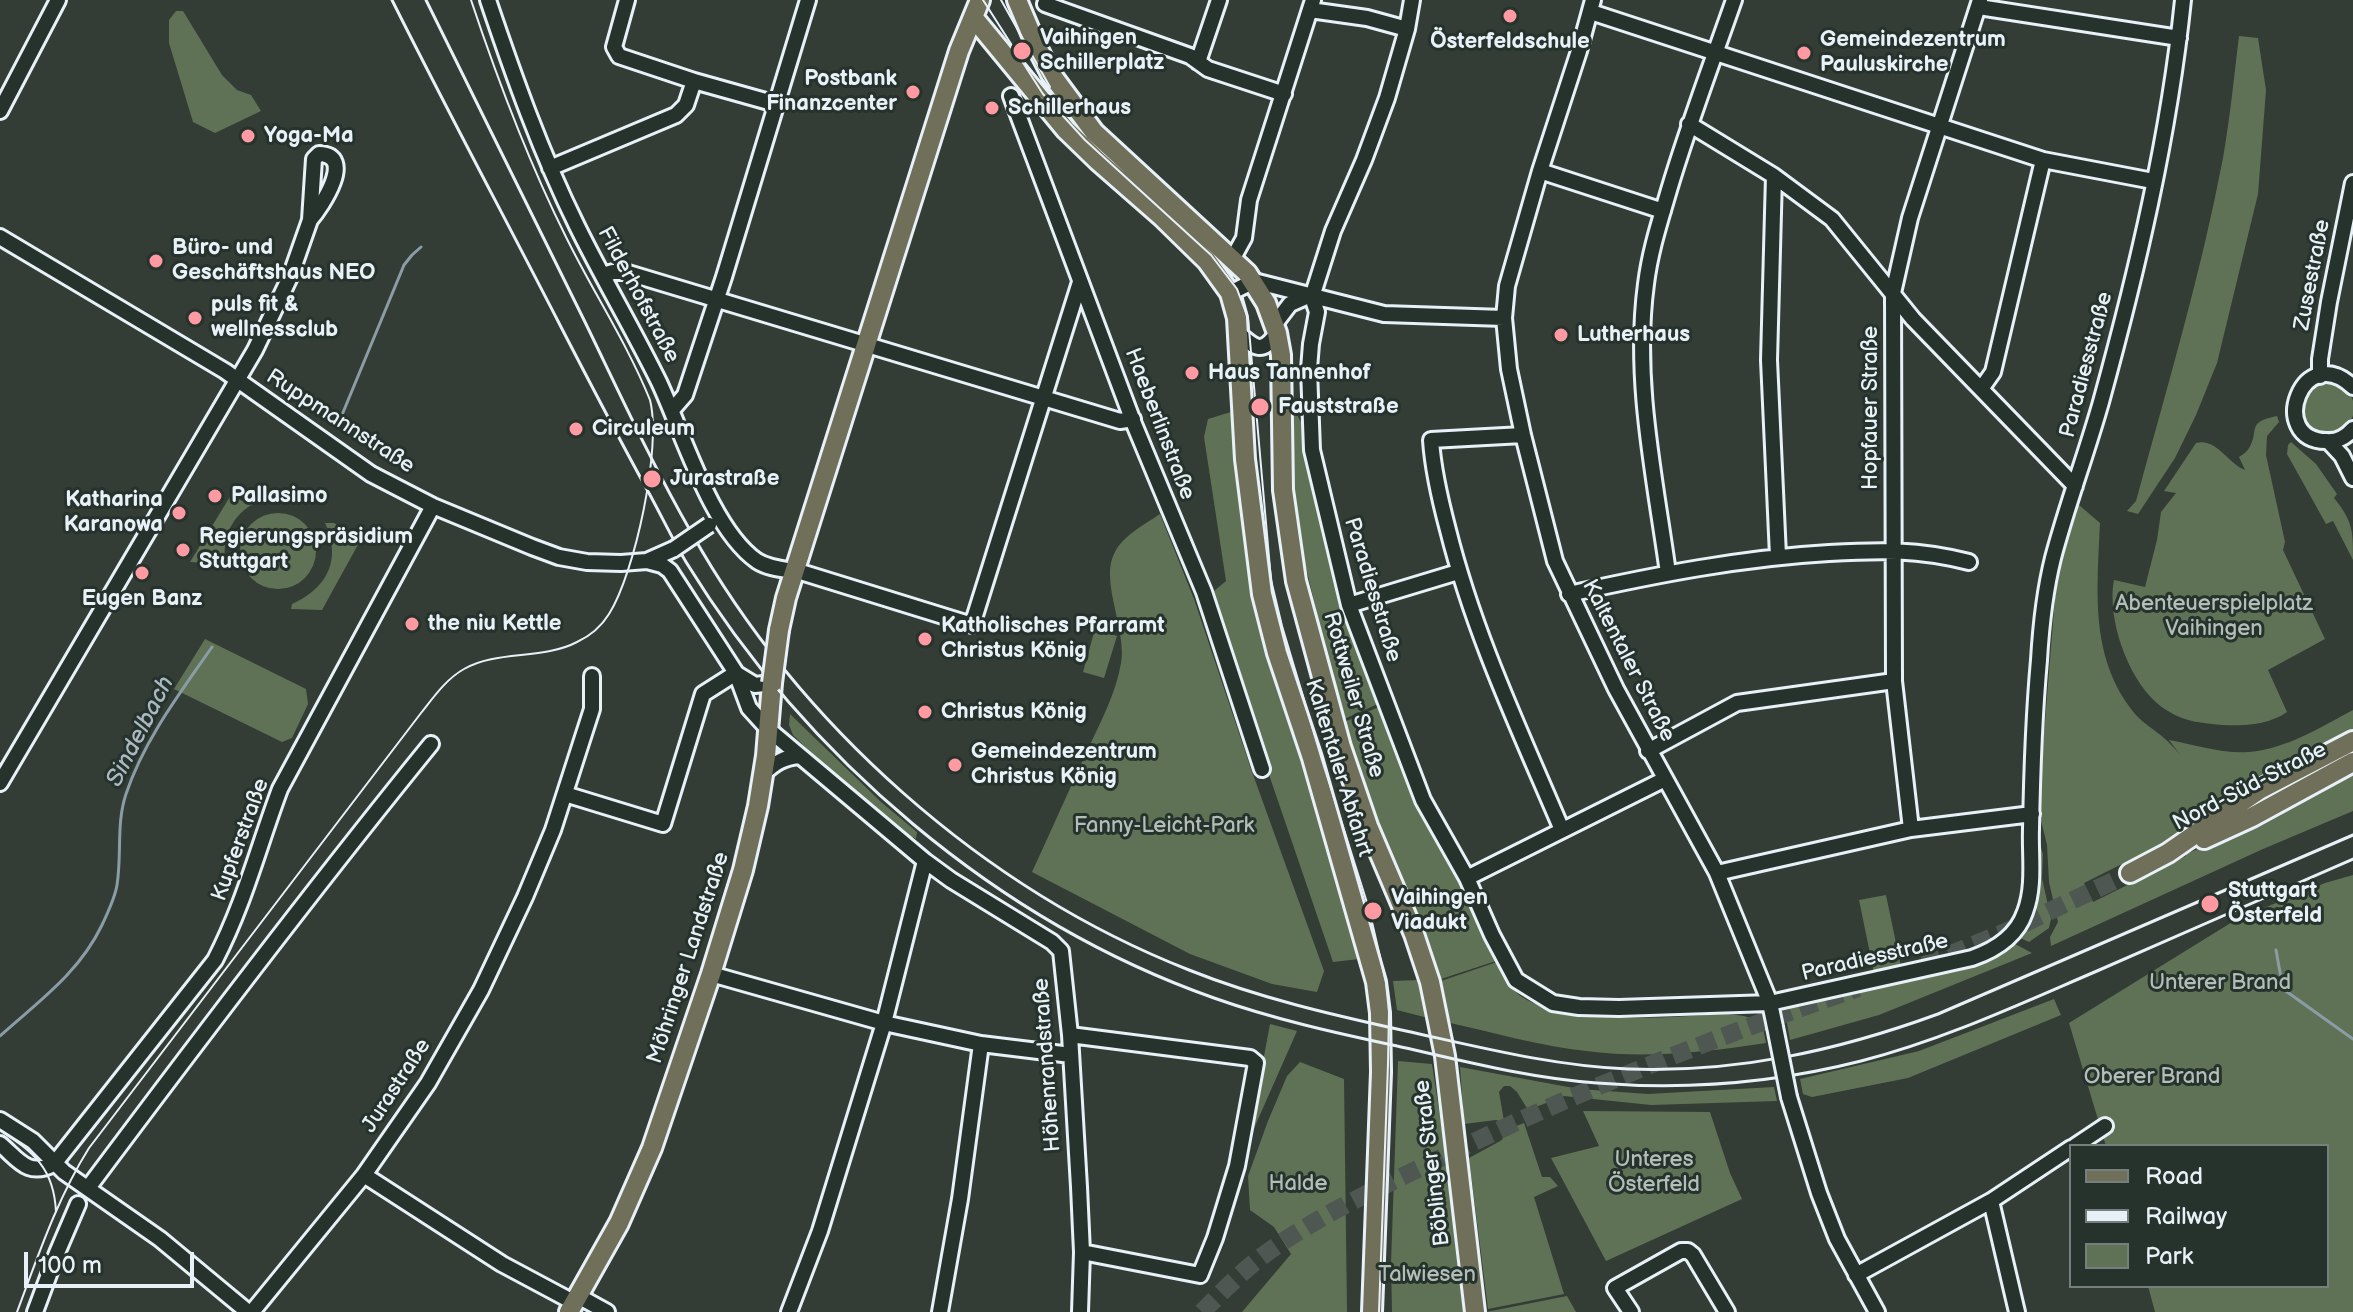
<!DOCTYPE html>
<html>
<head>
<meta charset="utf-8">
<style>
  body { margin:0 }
  #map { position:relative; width:2353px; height:1312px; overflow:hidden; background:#333c35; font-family:"Balsamiq Sans",sans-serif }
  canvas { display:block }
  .legend { position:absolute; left:2069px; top:1144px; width:260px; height:144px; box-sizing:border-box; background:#26332d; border:2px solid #747f7e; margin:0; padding:10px 14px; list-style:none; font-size:24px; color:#e8f1f8 }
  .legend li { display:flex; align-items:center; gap:16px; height:40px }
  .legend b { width:40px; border:2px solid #747f7e }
  .scale { position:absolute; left:24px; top:1252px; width:170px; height:36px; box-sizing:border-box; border:4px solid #e8f1f8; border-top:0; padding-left:10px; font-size:24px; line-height:28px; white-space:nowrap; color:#e8f1f8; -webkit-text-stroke:6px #26332d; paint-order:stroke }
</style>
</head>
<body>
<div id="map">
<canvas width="2353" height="1312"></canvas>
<ul class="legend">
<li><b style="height:10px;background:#706f59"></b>Road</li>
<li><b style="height:10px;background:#e8f1f8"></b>Railway</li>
<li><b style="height:22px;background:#607255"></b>Park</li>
</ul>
<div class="scale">100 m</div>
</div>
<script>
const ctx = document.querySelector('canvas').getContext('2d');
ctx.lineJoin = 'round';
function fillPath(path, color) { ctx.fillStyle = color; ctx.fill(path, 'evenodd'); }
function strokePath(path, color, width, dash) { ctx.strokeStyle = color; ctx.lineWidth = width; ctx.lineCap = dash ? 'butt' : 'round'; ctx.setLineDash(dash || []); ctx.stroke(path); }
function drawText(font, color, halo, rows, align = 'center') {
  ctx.font = font + ' "Balsamiq Sans",sans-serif'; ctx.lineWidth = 6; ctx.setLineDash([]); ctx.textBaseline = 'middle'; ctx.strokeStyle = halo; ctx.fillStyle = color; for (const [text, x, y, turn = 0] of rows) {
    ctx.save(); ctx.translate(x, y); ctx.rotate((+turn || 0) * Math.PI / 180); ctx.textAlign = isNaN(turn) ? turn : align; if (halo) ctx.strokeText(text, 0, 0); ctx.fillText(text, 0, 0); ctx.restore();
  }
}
fillPath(new Path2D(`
  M176 11H183L222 75 237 90 251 95 261 111 215 133 193 122 169 43V20Z
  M2239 36 2258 38 2266 90 2258 194 2217 363 2196 415 2175 458 2138 514 2127 511 2136 501C2167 387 2201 274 2223 158 2230 118 2234 77 2239 36Z
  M2300 408a27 27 0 1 1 54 0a27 27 0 1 1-54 0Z
  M1292 405 1307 434 1317 503 1354 633 1380 703 1342 720 1292 508Z
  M1234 411 1263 624 1359 959 1333 962 1208 596 1226 581 1204 437 1208 419Z
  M2277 416 2279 422 2267 436 2266 455 2285 542 2283 550 2325 639 2268 670 2287 712C2269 725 2243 726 2222 725 2202 723 2185 722 2168 711 2131 690 2106 621 2114 580L2145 587 2157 540 2161 512 2176 493 2164 491 2196 443C2217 438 2228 464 2245 470L2239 457C2243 454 2247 452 2249 448 2260 431 2245 422 2277 416Z
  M2291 442 2316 464 2337 494 2334 498C2353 522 2353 530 2353 560L2333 521 2326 524 2287 454 2288 445Z
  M248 491 266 493 265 498C235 510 222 532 225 564L190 562 231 495 242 501Z
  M2079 505 2100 523C2097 591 2089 658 2135 714 2143 723 2155 730 2164 738 2170 743 2176 750 2181 756L2169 740C2195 745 2223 754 2249 752 2286 749 2321 727 2353 710V732L2262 782 2254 783 2223 799 2204 814 2188 831 2084 883 2093 902 2186 856V854L2264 821 2353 771V811L2263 849 2051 946 2050 937 2058 922 2049 882 2047 845 2038 808 2057 573Z
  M240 551a38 38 0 1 1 76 0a38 38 0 1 1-76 0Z
  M1160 514 1194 599 1251 769 1324 971 1317 992 1272 984 1190 954 1032 872C1051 831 1069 790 1088 749 1101 721 1116 693 1121 663 1127 630 1100 582 1114 554 1122 536 1144 525 1160 514Z
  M325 523H334L360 541 322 610 291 609 292 604C327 588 342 560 325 523Z
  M1095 629 1117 636 1104 678 1083 672Z
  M205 639 306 689 308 704 292 738 282 742 174 689Z
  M1381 706 1496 961 1438 980 1382 840 1342 723Z
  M790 714 881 802 917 832 916 839 913 837 910 841 846 787 793 735 789 725Z
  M2037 835 2043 854 2042 878 2051 919 2049 928 2029 942 2018 937 2032 913Z
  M2353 875V1312H2155L2148 1286H2327V1146H2106L2069 1023 2237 919 2325 883Z
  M1886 895 1901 967 1874 973 1859 900Z
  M2015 944 2032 953 1879 1015 1790 1040 1784 1006C1834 995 1885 986 1934 973 1963 965 1990 959 2015 944Z
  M1497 962C1504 972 1512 991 1522 997 1559 1021 1646 1019 1690 1016 1715 1015 1740 1010 1762 1023L1766 1043C1706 1052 1647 1059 1586 1051 1539 1046 1492 1032 1446 1022L1438 982Z
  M1420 980 1428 1018 1397 1010 1393 981Z
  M2054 999 2061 1015 1908 1078 1812 1097 1803 1094 1800 1079 1919 1051Z
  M1270 1024 1297 1031 1248 1142Z
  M1398 1061 1432 1064 1455 1215 1466 1312H1392L1391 1264Z
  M1300 1062 1344 1079 1347 1312H1242L1291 1254 1274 1227 1250 1210 1248 1176 1268 1121 1287 1076Z
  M1460 1067 1579 1089 1648 1094 1774 1087 1777 1101 1651 1105 1564 1096 1528 1110 1517 1092 1510 1086H1504L1499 1092 1504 1121 1502 1122 1496 1120 1464 1124Z
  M1583 1111 1710 1112 1730 1173 1742 1199 1606 1261 1551 1158 1599 1146Z
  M1524 1123 1542 1177H1550L1558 1186 1534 1197 1564 1294 1488 1309 1469 1158 1502 1140 1506 1130Z
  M1567 1296 1576 1312H1486Z`), '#607255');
strokePath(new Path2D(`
  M337 427 404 265 412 255 421 247
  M2276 950 2283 989 2353 1039
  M0 1036C39 1001 79 973 102 925 108 912 115 898 117 885 122 854 116 824 126 794 144 740 180 693 212 647`), '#8a9da7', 3);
strokePath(new Path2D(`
  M1924 965 2010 930 2130 873
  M1202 1312C1225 1289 1248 1265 1275 1247 1327 1211 1385 1185 1441 1158 1576 1091 1716 1037 1858 988`), '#4e5752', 18, [18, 9]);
const minor = new Path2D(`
  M488 0C514 77 541 153 577 226 603 279 633 329 659 382 683 433 711 529 757 561 771 570 789 569 804 573 860 590 916 608 972 625L1080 282
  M627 0 614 47 619 56 694 81 776 104
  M1593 0 1579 51 1540 171 1507 286 1504 318 1509 369 1523 435 1555 561 1616 689 1717 873 1770 1003 1775 1027
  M1045 4 1190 56 1208 69 1284 94
  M1979 7 2179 38
  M1310 10 1367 18 1407 29
  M1591 12 2043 160 2153 181
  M1198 62 1219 0
  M1011 96 1134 424 1204 592 1262 769
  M0 111 58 0
  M1689 124 1774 176 1832 219 1913 319 2075 486
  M550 168 676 115 686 105 694 81
  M1540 171 1663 211
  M1774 176 1769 360 1778 556
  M0 237 225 371 371 474 433 506 532 547 559 557 587 562 621 563 647 561 674 549
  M1233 258 1244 238 1249 200 1313 0
  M603 275 613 272H625L1120 421 1133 419
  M1230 293 1254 281 1384 314 1504 318
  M1312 297 1317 312 1311 344 1309 369 1312 450 1349 605 1423 800 1467 878 1492 935 1516 980 1553 1003 1579 1007 1619 1008 1770 1003 1972 958C1995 950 2017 936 2025 912 2035 886 2030 856 2031 829 2032 773 2034 715 2039 660 2041 626 2045 590 2053 558 2067 505 2086 455 2101 402 2137 271 2169 136 2183 0
  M1312 297 1333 231 1364 160 1387 98 1407 29 1412 0
  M1274 325 1290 304 1308 296
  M1238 333C1255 348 1262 355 1277 333
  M2320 376V359L2329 302 2353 183
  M2353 387C2302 339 2267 440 2326 441 2337 442 2346 437 2353 429
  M1981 389 1993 372 2043 160
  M672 410 685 395 724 277 808 0
  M1523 435 1431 440C1433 471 1440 500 1448 530 1474 634 1520 731 1562 830
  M2329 442 2342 456 2353 478
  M647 561 662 565 670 571 736 673 749 708 768 729 925 861 951 880 1052 942 1061 951 1070 1035 1079 1187 1082 1252 1080 1312
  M1668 573C1655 478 1633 380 1646 284 1650 251 1660 221 1669 190 1688 126 1712 63 1734 0
  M1569 594C1655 575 1741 558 1829 553 1880 550 1918 549 1969 562
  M1349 605 1458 572
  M737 674 755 685 772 683
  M1648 751 1737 703 1894 681
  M764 773C775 763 784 757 800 756
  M0 783 255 350 290 277 310 220 314 159 319 154C356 155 322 206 310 220
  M565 794 663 824 703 694 736 673
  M1911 829 1894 681 1893 293 1910 218 1980 0
  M1717 873 1911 829 2032 814
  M1467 878 1665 779
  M711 974 884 1023 981 1044 1071 1055
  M1070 1035 1250 1058 1256 1063 1237 1166 1215 1238 1200 1275 1082 1252
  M1789 1097 1819 1193 1837 1239 1877 1312
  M0 1120 33 1141 64 1172 160 1239 248 1312
  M0 1144C19 1160 27 1177 54 1164L215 960C244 904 258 848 280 789L433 506
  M2075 1146 2105 1126
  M364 1175 502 1264 575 1303
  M88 1188C200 1038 313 889 431 744
  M1991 1201 2017 1312
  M1856 1275 1991 1201 2071 1148
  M578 1296 607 1312
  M35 1312 57 1253 78 1204
  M252 1312 364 1175 428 1083 481 990 525 897 553 830 592 709V676
  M789 1312 820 1231 884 1023 925 861
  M940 1312 960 1199 981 1044
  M1631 1312 1615 1288 1681 1251H1688L1693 1255 1727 1312`);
const major = new Path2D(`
  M1017 0 1036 45 1051 74 1094 132 1247 273 1266 303 1277 333 1281 355 1283 490 1296 581 1341 747 1368 826 1414 934 1430 982 1445 1056 1475 1312
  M973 17 1066 130 1098 161 1162 217 1207 261 1230 293 1237 318 1245 459 1262 594 1277 653 1312 758 1376 982 1380 1013 1381 1072 1372 1312
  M779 630 786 598 959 51 980 0
  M2204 839 2252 817 2353 762
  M2130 873 2168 853 2259 790 2353 741
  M569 1312 619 1223 652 1148 711 974 743 870 758 806 766 756 772 683`);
strokePath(minor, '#e8f1f8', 20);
strokePath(major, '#e8f1f8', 24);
strokePath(minor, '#26332d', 14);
strokePath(major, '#706f59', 18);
strokePath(new Path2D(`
  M983 0 1043 94 1085 140 1211 255 1237 289 1248 318 1271 580 1282 626 1322 760 1369 909 1386 983 1389 1012 1388 1064 1379 1312
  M1001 0 1050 87
  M0 1130C34 1153 54 1168 56 1212
  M17 1312C38 1256 57 1199 89 1148L421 713C433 698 446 679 464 669 496 650 543 660 577 642 590 636 601 627 609 614 635 573 662 447 650 400 627 343 593 292 566 237 528 161 498 81 471 0`), '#e8f1f8', 2);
strokePath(new Path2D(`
  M392 0C447 110 505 218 561 327 590 383 619 439 650 495 662 517 673 540 686 562 806 757 996 921 1214 998 1273 1019 1336 1033 1397 1046 1463 1061 1529 1078 1597 1083 1685 1090 1775 1083 1861 1061 1943 1040 2020 1004 2097 971 2182 933 2268 897 2353 859
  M426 0C479 107 532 215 585 322 619 392 652 464 691 532 799 725 983 889 1189 970 1259 998 1333 1015 1406 1031 1479 1047 1553 1066 1628 1069 1736 1073 1837 1051 1938 1014L2353 835`), '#e8f1f8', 3);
const minorBridge = new Path2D(`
  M674 549 709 525
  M1775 1027 1789 1097`);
const majorBridge = new Path2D(`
  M772 683 779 630`);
strokePath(minorBridge, '#e8f1f8', 20, []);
strokePath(majorBridge, '#e8f1f8', 24, []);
strokePath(minorBridge, '#26332d', 14);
strokePath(majorBridge, '#706f59', 18);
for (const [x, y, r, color] of [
  [1510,16,8,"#ff9aa2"],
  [1022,51,10,"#ff9aa2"],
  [1804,53,8,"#ff9aa2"],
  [913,92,8,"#ff9aa2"],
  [992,108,8,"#ff9aa2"],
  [248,136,8,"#ff9aa2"],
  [156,261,8,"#ff9aa2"],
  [195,318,8,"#ff9aa2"],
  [1561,335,8,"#ff9aa2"],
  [1192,373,8,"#ff9aa2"],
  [1260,407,10,"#ff9aa2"],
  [576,429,8,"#ff9aa2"],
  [652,479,10,"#ff9aa2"],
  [215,496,8,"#ff9aa2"],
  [179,513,8,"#ff9aa2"],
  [183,550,8,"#ff9aa2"],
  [142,573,8,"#ff9aa2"],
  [412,624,8,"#ff9aa2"],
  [925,639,8,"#ff9aa2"],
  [925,712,8,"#ff9aa2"],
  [955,765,8,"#ff9aa2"],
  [2210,904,10,"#ff9aa2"],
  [1373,911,10,"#ff9aa2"]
]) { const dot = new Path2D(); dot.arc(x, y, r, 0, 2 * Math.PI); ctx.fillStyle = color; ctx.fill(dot); strokePath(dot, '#26332d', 3); }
drawText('bold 22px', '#e8f1f8', '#26332d', [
  ["Vaihingen",1040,38],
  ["Schillerplatz",1040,63],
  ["Gemeindezentrum",1820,40],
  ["Pauluskirche",1820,65],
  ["Österfeldschule",1510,42,"center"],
  ["Postbank",897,79,"right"],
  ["Finanzcenter",897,104,"right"],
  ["Schillerhaus",1008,108],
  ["Yoga-Ma",264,136],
  ["Büro- und",172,248],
  ["Geschäftshaus NEO",172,273],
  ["puls fit &",211,305],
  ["wellnessclub",211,330],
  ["Lutherhaus",1577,335],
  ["Haus Tannenhof",1208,373],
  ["Fauststraße",1278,407],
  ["Circuleum",592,429],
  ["Jurastraße",670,479],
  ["Pallasimo",231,496],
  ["Katharina",163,500,"right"],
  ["Karanowa",163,525,"right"],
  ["Regierungspräsidium",199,537],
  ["Stuttgart",199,562],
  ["Eugen Banz",142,599,"center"],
  ["the niu Kettle",428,624],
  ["Katholisches Pfarramt",941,626],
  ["Christus König",941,651],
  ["Christus König",941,712],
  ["Gemeindezentrum",971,752],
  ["Christus König",971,777],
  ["Stuttgart",2228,891],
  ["Österfeld",2228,916],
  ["Vaihingen",1391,898],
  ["Viadukt",1391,923]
], 'left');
drawText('22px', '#e8f1f8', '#26332d', [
  ["Zusestraße",2313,275,-79],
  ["Filderhofstraße",638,295,62],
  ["Paradiesstraße",2087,365,-75],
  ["Hopfauer Straße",1871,408,-90],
  ["Ruppmannstraße",340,422,33],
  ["Haeberlinstraße",1159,424,69],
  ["Paradiesstraße",1372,590,73],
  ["Kaltentaler Straße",1628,661,63],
  ["Rottweiler Straße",1353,695,74],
  ["Kaltentaler Abfahrt",1338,768,73],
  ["Nord-Süd-Straße",2250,787,-27],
  ["Kupferstraße",241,840,-70],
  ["Möhringer Landstraße",689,958,-72],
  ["Paradiesstraße",1875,958,-13],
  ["Höhenrandstraße",1048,1065,-94],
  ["Jurastraße",397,1086,-57],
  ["Böblinger Straße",1433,1163,-97]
]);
drawText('22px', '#b2beb7', '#26332d', [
  ["Abenteuerspielplatz",2214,604],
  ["Vaihingen",2214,629],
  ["Fanny-Leicht-Park",1164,826],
  ["Unterer Brand",2220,983],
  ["Oberer Brand",2152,1077],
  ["Unteres",1654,1160],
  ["Österfeld",1654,1185],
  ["Halde",1298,1184],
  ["Talwiesen",1427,1275]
]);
drawText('italic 24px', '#aab9c2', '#26332d', [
  ["Sindelbach",141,732,-63]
]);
</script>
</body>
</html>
